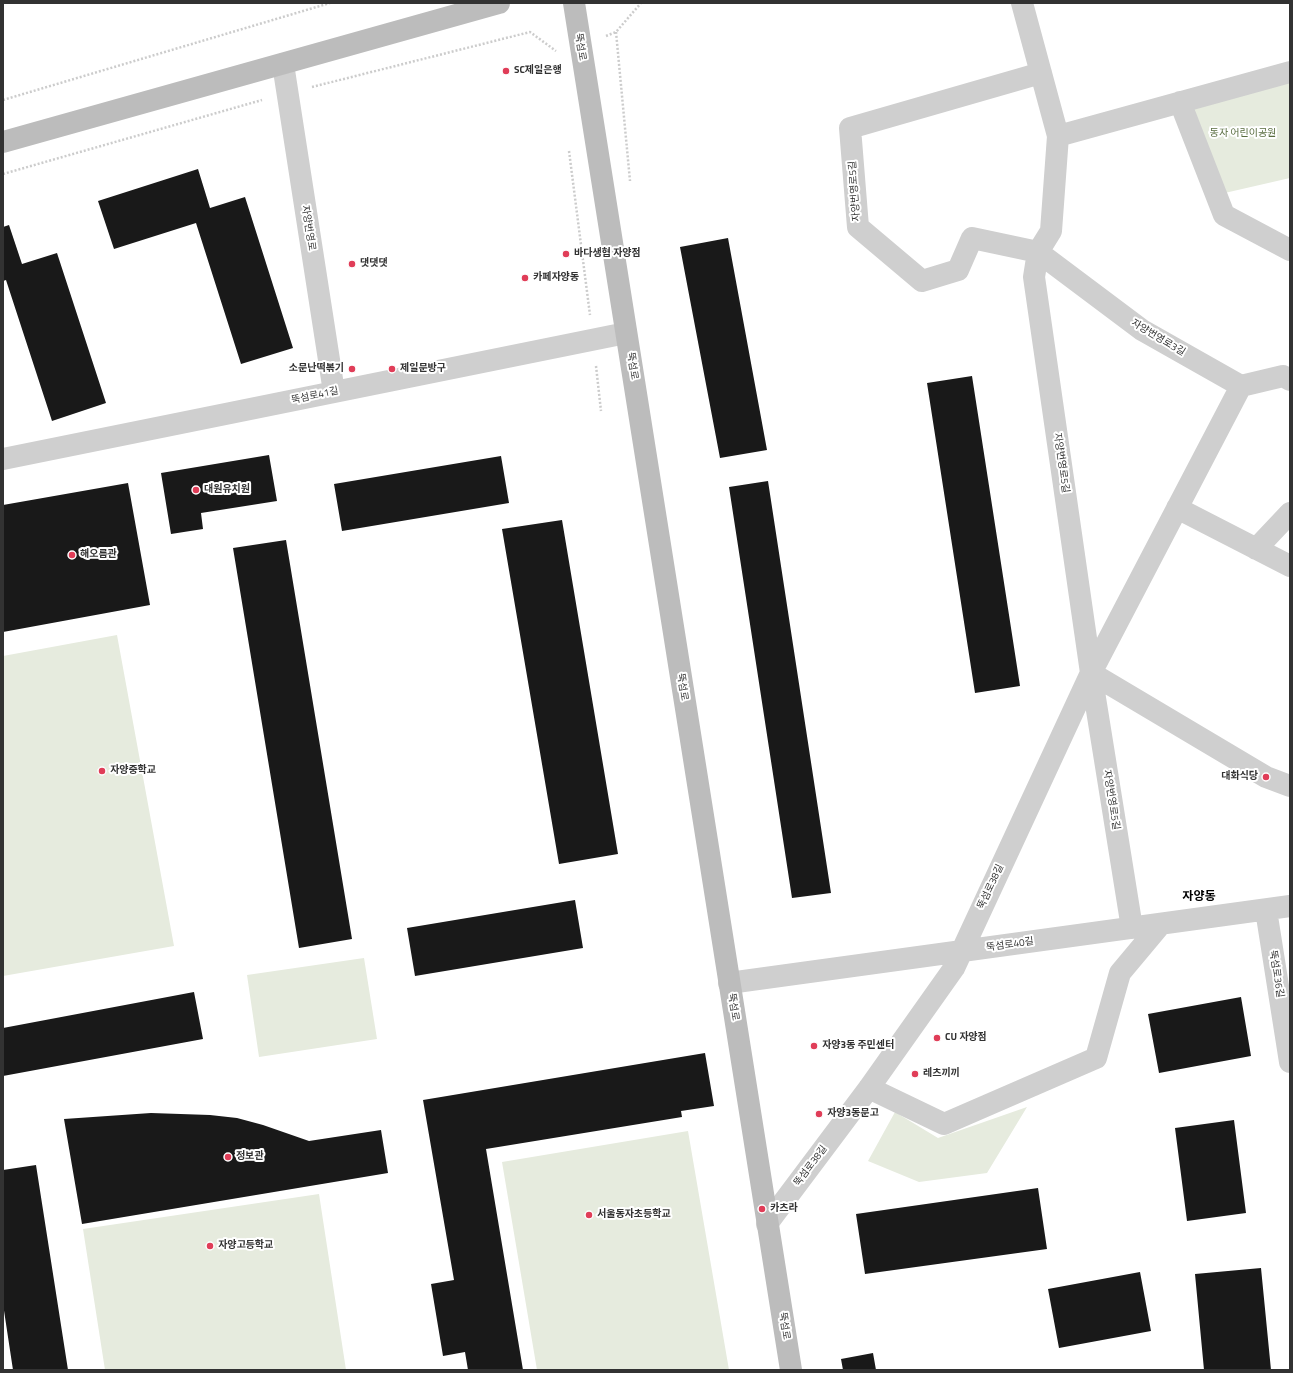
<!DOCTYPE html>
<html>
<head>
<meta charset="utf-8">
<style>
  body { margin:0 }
  #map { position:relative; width:1293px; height:1373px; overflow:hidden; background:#fff; font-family:"Titillium Web",sans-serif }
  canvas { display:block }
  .frame { position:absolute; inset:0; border:4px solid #323232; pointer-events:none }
</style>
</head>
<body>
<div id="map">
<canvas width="1293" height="1373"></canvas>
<div class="frame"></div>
</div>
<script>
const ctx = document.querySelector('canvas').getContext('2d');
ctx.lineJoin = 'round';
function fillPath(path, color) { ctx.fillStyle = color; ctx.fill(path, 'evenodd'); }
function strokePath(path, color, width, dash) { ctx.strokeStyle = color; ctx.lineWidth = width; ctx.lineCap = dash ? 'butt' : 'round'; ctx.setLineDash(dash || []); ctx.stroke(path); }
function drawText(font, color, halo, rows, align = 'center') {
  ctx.font = font + ' "Titillium Web","Noto Sans KR",sans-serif'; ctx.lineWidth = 4; ctx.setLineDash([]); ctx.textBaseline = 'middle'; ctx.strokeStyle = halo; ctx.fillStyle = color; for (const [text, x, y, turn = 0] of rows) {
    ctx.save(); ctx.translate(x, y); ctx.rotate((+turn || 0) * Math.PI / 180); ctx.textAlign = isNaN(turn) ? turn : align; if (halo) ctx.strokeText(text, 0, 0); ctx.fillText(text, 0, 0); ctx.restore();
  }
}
fillPath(new Path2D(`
  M1290 72V178L1216 195 1180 102Z
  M117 635 174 946 3 976V656Z
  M364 958 377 1039 259 1057 247 975Z
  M1027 1107 987 1173 919 1182 868 1161 895 1112 938 1138Z
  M688 1131 729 1370H537L502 1162Z
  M319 1194 346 1370H105L83 1229Z`), '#e6ebde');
fillPath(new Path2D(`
  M198 169 210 208 245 197 293 348 241 364 196 223 114 249 98 201Z
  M9 225 22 264 57 253 106 403 52 421 6 280 3 281V227Z
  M728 238 767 450 720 458 680 247Z
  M972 376 1020 686 975 693 927 383Z
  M269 455 277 501 201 513 203 529 171 534 161 473Z
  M501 456 509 503 342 531 334 484Z
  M768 481 831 893 792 898 729 487Z
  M128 483 150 605 3 632V505Z
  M562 520 618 854 559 864 502 529Z
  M286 540 352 939 299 948 233 548Z
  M575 900 583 948 415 976 407 928Z
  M194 992 203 1039 3 1076V1028Z
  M1241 997 1251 1056 1159 1073 1148 1014Z
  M705 1053 714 1106 681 1111 682 1117 486 1149 523 1370H468L465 1352 443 1356 431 1284 454 1280 423 1100Z
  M151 1113 210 1115 237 1118 263 1125 309 1141 381 1130 388 1173 82 1224 64 1119Z
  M1234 1120 1246 1213 1187 1221 1175 1128Z
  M36 1165 68 1370H13L3 1304V1170Z
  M1038 1188 1047 1249 865 1274 856 1214Z
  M1261 1268 1271 1370H1204L1195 1274Z
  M1140 1272 1151 1331 1059 1348 1048 1289Z
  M873 1353 876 1370H843L841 1359Z`), '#191919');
strokePath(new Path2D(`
  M616 32 630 181
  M606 36 616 32 641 3
  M312 87 530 32 556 51
  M3 100 330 3
  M569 151 590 315
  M3 174 262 100
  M596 366 601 411`), '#ccc', 2.5, [2, 2]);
strokePath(new Path2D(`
  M1022 3 1058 136 1051 231 1038 252 1034 277 1091 673 1132 928
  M283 64 334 392
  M1041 73 850 128 858 227 922 281 958 270 972 238 1038 252 1142 330 1241 386 1283 376 1290 380
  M1180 102 1224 215 1290 250
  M1058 136 1290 72
  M3 459 626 333
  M1177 508 1290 566
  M1256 549 1290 513
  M1091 673 1266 777 1290 786
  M1266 910 1290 1062
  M729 983 1290 906
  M869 1088 944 1124 1096 1058 1120 973 1161 924
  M767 1224 869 1088 954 968 1091 673 1241 386`), '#cfcfcf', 22);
strokePath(new Path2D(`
  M574 3 791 1370
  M3 142 499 3`), '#bcbcbc', 22);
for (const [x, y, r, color] of [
  [506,71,4,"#e03d58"],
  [566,254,4,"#e03d58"],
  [352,264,4,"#e03d58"],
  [525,278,4,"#e03d58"],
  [352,369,4,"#e03d58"],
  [392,369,4,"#e03d58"],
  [196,490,4,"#e03d58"],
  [72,555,4,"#e03d58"],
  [102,771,4,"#e03d58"],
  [1266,777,4,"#e03d58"],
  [937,1038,4,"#e03d58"],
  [814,1046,4,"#e03d58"],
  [915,1074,4,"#e03d58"],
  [819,1114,4,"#e03d58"],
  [228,1157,4,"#e03d58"],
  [762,1209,4,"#e03d58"],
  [589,1215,4,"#e03d58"],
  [210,1246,4,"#e03d58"]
]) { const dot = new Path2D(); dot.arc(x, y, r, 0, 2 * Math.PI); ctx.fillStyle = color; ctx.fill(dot); strokePath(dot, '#fff', 1.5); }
drawText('10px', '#323232', '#fff', [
  ["뚝섬로",580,47,81],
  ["자양번영로5길",855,191,-94],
  ["자양번영로",308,228,81],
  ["자양번영로3길",1158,338,31],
  ["뚝섬로",632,366,81],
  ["뚝섬로41길",315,396,-12],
  ["자양번영로5길",1061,463,82],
  ["뚝섬로",682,687,81],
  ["자양번영로5길",1111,800,81],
  ["뚝섬로38길",991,887,-65],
  ["뚝섬로40길",1010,945,-8],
  ["뚝섬로36길",1276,974,81],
  ["뚝섬로",733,1007,81],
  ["뚝섬로38길",811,1166,-53],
  ["뚝섬로",784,1326,81]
]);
drawText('bold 10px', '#323232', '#fff', [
  ["SC제일은행",514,71],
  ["바다생협 자양점",574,254],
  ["댓댓댓",360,264],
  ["카페자양동",533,278],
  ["소문난떡볶기",344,369,"right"],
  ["제일문방구",400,369],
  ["대원유치원",204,490],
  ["해오름관",80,555],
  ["자양중학교",110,771],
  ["대화식당",1258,777,"right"],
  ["CU 자양점",945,1038],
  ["자양3동 주민센터",822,1046],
  ["레츠끼끼",923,1074],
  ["자양3동문고",827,1114],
  ["정보관",236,1157],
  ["카츠라",770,1209],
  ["서울동자초등학교",597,1215],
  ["자양고등학교",218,1246]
], 'left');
drawText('10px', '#596d40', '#fff', [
  ["동자 어린이공원",1243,134]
]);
drawText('bold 12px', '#000', '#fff', [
  ["자양동",1199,897]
]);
</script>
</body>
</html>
